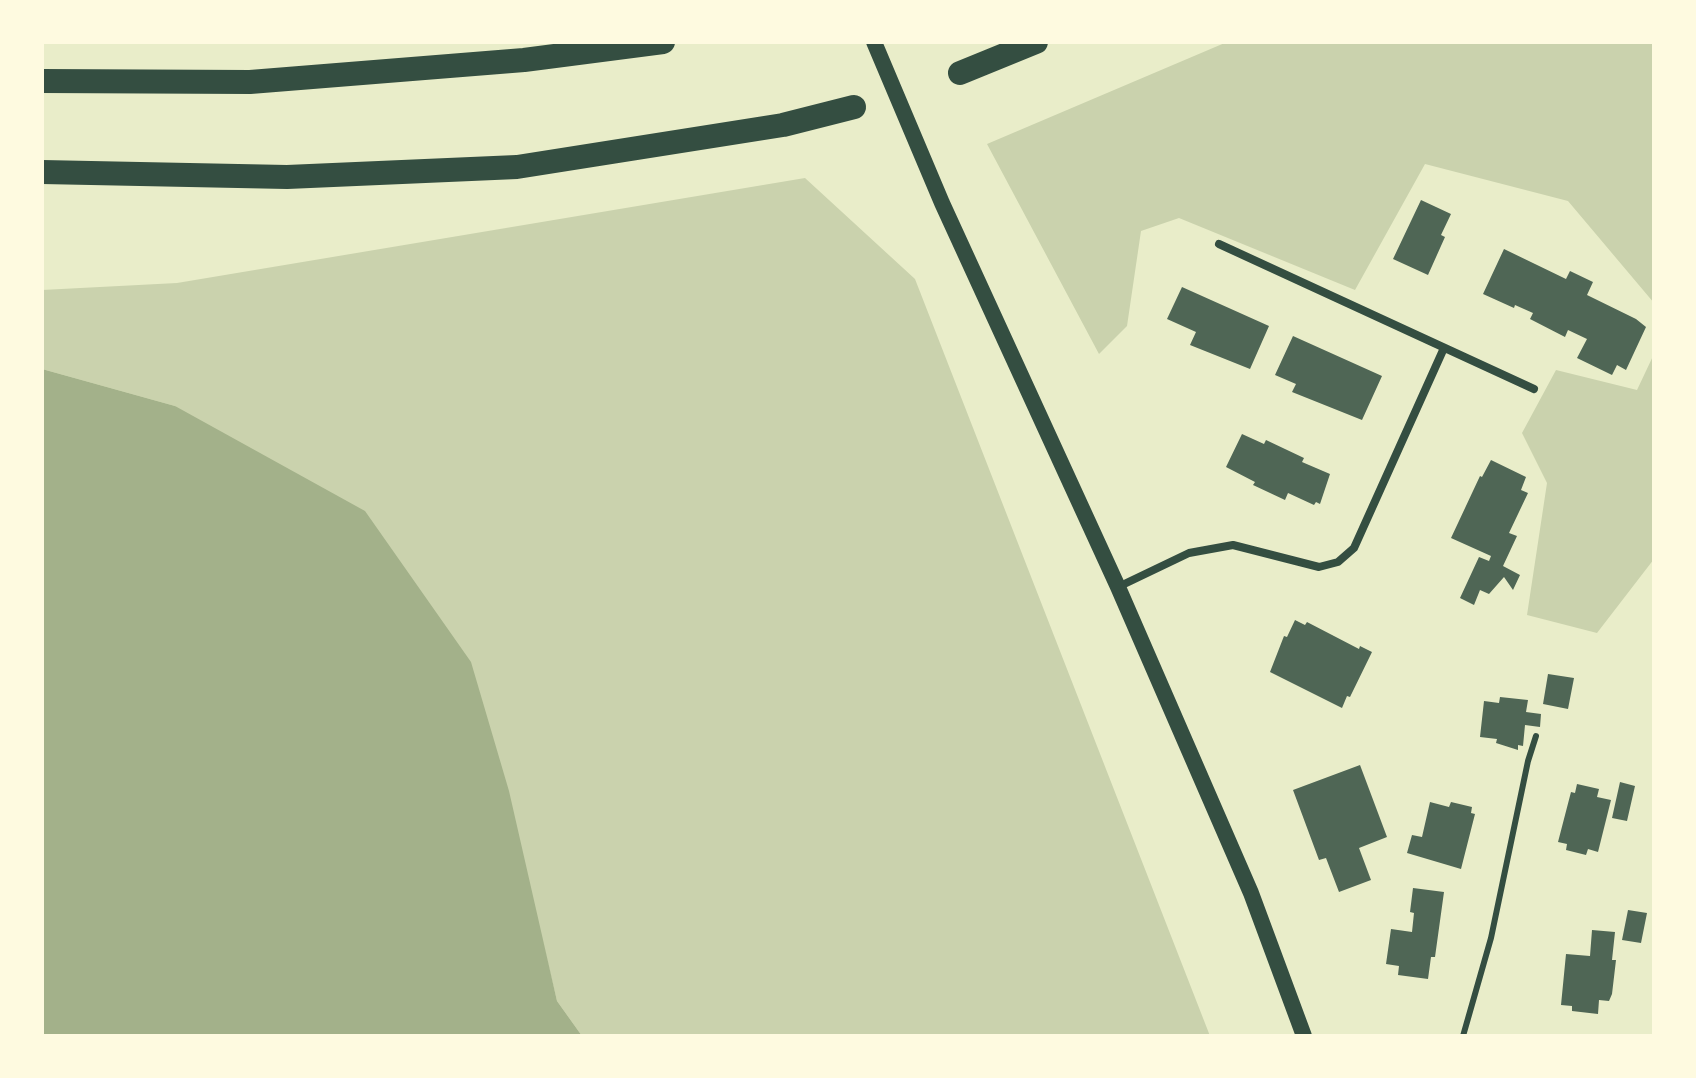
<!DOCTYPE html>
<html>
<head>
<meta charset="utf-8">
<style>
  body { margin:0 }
  #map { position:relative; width:1696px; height:1078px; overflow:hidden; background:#e9edc9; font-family:Lora,serif }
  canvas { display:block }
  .frame { position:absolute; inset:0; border:44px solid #fefae0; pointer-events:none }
</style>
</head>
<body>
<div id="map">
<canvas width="1696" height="1078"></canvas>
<div class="frame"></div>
</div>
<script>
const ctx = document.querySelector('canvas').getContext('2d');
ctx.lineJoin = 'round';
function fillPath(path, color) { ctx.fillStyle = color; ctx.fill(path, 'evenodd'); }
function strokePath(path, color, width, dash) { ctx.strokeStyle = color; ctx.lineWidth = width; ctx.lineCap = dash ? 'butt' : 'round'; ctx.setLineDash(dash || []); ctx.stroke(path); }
fillPath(new Path2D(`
  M1227 42H1654V303L1568 201 1425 164 1355 290 1179 218 1141 231 1127 326 1099 354 987 144Z
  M805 178 915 279 1210 1036H582L557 1001 538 922 175 406 42 369V290L177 283Z
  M1654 354V559L1597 633 1527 615 1547 483 1522 433 1556 370 1637 390Z`), '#cad2ad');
fillPath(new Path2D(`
  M42 369 175 406 365 511 471 662 509 791 557 1001 582 1036H42Z`), '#a3b18a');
fillPath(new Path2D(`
  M1421 200 1451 214 1441 235 1445 237 1428 275 1393 259Z
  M1504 249 1566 279 1570 271 1593 282 1587 295 1636 319 1646 327 1626 370 1617 365 1612 375 1577 358 1587 339 1568 330 1565 337 1530 319 1533 313 1515 305 1514 308 1483 294Z
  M1182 287 1269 326 1250 369 1190 345 1196 332 1167 319Z
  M1293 336 1382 376 1362 420 1292 392 1296 384 1275 375Z
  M1242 434 1264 444 1266 440 1304 458 1302 462 1330 474 1320 504 1316 502 1314 505 1288 493 1285 500 1253 485 1255 482 1226 467Z
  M1491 460 1526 477 1521 490 1528 493 1509 533 1517 536 1503 566 1520 575 1513 590 1504 577 1489 594 1480 590 1474 605 1460 598 1479 557 1489 561 1491 556 1451 538 1480 476 1482 477Z
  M1295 620 1305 625 1307 622 1359 649 1360 646 1372 652 1350 697 1347 696 1342 708 1270 672 1284 636 1287 637Z
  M1548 674 1574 678 1568 709 1543 704Z
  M1500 697 1528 700 1526 712 1541 714 1540 727 1525 725 1523 746 1518 745V750L1496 743 1497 739 1480 737 1484 701 1499 703Z
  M1360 765 1387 837 1359 848 1371 880 1339 892 1326 858 1319 860 1293 790Z
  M1620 782 1635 786 1627 821 1612 818Z
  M1577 784 1599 789 1597 797 1611 800 1598 852 1588 849 1586 855 1566 850 1567 844 1558 842 1571 792 1575 793Z
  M1430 802 1449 807 1451 802 1472 807 1471 813 1475 814 1461 869 1407 853 1412 835 1422 837Z
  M1413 888 1444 892 1435 957H1431L1428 979 1398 975 1399 966 1386 964 1391 929 1412 932 1414 913 1410 912Z
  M1628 910 1647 913 1641 943 1622 940Z
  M1592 930 1615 932 1612 960H1616L1612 994 1609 1001 1599 1000 1598 1014 1572 1011V1006L1561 1005 1566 954 1590 956Z`), '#4f6655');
strokePath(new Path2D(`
  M1463 1036 1491 938 1528 761 1536 736`), '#344e41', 6);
strokePath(new Path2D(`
  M1219 244 1534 389
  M1118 587 1189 553 1233 545 1319 567 1338 562 1354 548 1444 348`), '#344e41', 8);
strokePath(new Path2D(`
  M874 42 942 203 1118 587 1251 893 1304 1036`), '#344e41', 16);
strokePath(new Path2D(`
  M960 73 1036 42
  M42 81 250 82 524 60 663 42
  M42 172 287 177 517 167 783 125 854 107`), '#344e41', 24);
</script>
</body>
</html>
